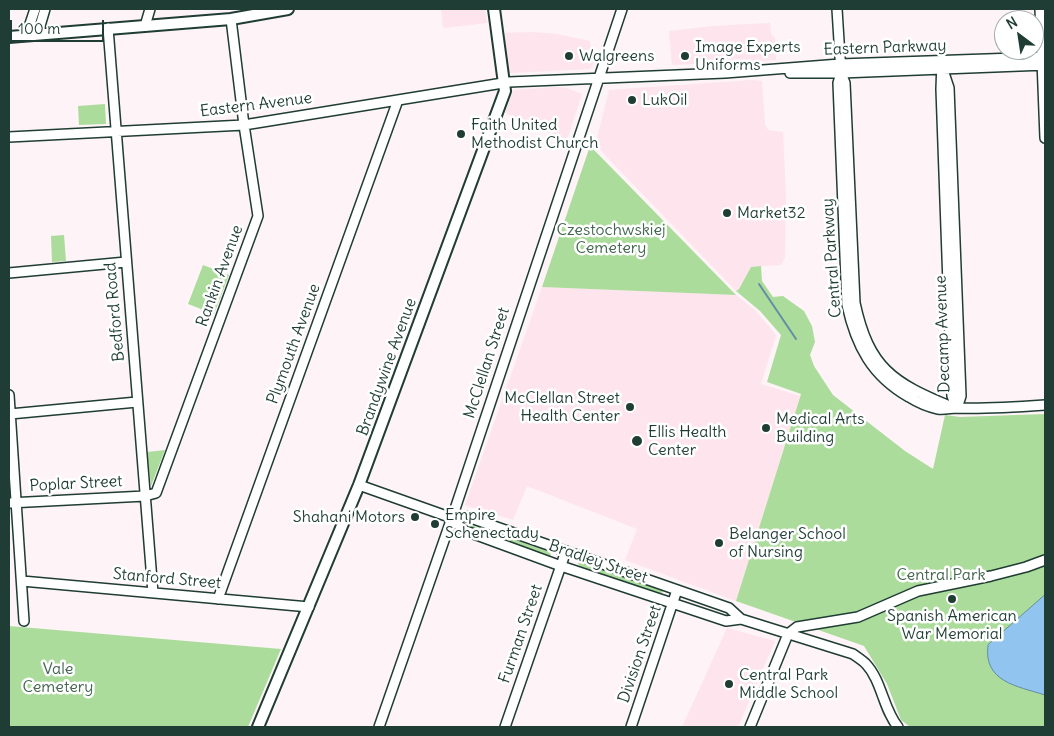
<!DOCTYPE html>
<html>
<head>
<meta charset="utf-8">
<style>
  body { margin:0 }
  #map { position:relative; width:1054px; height:736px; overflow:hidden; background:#fef3f7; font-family:Delius,sans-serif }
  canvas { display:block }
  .frame { position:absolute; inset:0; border:10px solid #1f3d34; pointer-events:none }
  .north { position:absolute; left:994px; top:10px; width:50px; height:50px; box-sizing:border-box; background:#fff; border:1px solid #a5b1ae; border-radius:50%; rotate:329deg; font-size:14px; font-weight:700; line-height:20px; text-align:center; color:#1f3d34 }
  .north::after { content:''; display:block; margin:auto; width:18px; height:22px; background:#1f3d34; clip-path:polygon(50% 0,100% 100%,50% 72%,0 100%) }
  .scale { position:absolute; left:10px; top:20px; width:94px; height:22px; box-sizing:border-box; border:2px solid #1f3d34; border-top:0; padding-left:6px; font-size:15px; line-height:18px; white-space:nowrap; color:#1f3d34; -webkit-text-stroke:4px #fff; paint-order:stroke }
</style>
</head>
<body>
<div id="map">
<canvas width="1054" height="736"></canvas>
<div class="frame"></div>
<div class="north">N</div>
<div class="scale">100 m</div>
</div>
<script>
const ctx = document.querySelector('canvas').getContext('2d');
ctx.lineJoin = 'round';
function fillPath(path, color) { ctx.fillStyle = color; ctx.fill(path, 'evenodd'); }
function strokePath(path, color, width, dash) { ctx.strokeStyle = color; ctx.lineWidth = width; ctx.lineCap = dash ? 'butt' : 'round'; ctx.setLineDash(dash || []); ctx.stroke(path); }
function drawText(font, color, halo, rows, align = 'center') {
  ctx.font = font + ' Delius,sans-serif'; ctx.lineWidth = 5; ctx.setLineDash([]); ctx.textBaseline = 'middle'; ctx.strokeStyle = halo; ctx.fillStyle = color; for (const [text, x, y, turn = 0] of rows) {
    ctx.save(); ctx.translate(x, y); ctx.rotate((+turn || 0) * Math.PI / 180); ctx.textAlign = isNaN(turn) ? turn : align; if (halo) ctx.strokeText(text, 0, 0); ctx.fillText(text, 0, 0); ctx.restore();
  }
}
fillPath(new Path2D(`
  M441 9H485L487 23 443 28Z
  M770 23 771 34 775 38 776 60 672 65 669 31 713 26Z
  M532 32 557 34 590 41 593 65 590 69 508 73 504 33Z
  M751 80 762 81 765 124 768 130 783 132 786 197 785 257 781 265 751 267 739 289 736 291 602 152 596 142 609 90Z
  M557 87 567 88 582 94 567 140 505 113 513 90Z
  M542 287 736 295 756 311 776 335 761 384 800 396 736 601 625 560 637 529 527 486 513 520 465 505Z
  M727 628 775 641 738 727H682Z`), '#fde4ed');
fillPath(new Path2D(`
  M105 104 106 124 79 125 78 106Z
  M590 146 599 155 736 295 542 287Z
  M64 235 66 261 52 262 51 236Z
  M203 265 229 275 214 314 188 304Z
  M761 266 762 281 773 297 783 296 804 311 812 326 815 342 810 355 814 366 833 395 905 451 933 469 945 415 960 417 1045 414V727H910L901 720 887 684 864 646 736 601 801 394 767 382 781 335 760 311 736 291 739 289 751 267Z
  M165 450 151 486 147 452Z
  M468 524 550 552 551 555 548 557 469 529 466 526Z
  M579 561 662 590 663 592 660 594 580 566 578 564Z
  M9 626 281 649 248 727H9Z`), '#acdc9b');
const water = new Path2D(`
  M1045 595V695C1017 686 983 682 988 645Z`);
fillPath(water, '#91c4ee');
strokePath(water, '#638ea4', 1);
strokePath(new Path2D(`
  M759 284 796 339`), '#638ea4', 2);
const minor = new Path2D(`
  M35 9 29 27 32 35 40 26 45 9
  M837 9 841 73 845 83 855 303C869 368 893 383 952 407
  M1040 9 1045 138
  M145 26 150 9
  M108 28 153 593
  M942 61 941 89 952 396 957 408
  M790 73H841L1045 65
  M841 73 838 83 847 305C856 346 872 376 909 397 917 402 928 407 938 409 944 410 951 408 957 408 986 409 1016 407 1045 405
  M944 73 949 88 961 396 957 408
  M9 137 244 125 509 82 725 73 840 64 1045 57
  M9 273 126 262
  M9 395 24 621
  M10 414 137 402
  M359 485 452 518 465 516 729 608 741 619 853 654C857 657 862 660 866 664 882 681 883 709 898 727
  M9 503 145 496 156 493 258 216 244 125 231 19
  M452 518 463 530 561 566 726 621 741 619
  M22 581 309 607
  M218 599 398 100
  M788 634 797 627 858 617 918 591 991 576 1026 567 1045 560
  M379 727 455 509 622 9
  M505 727 566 551
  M631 727 677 590
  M750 727 788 634`);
const major = new Path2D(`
  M9 37 231 19 288 9
  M258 727 359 485 505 91 494 9`);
strokePath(minor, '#1f3d34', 12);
strokePath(major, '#1f3d34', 14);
strokePath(minor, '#fff', 9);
strokePath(major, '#fff', 10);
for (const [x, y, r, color] of [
  [569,56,5,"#1f3d34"],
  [685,56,5,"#1f3d34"],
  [632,100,5,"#1f3d34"],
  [461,134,5,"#1f3d34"],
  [727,213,5,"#1f3d34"],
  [630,407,5,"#1f3d34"],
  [766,428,5,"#1f3d34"],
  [637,441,6,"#1f3d34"],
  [415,517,5,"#1f3d34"],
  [435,524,5,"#1f3d34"],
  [719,543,5,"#1f3d34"],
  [952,599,5,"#1f3d34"],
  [729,684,5,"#1f3d34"]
]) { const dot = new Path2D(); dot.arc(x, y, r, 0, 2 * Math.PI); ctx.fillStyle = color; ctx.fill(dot); strokePath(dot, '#fff', 2); }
drawText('16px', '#1f3d34', '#fff', [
  ["Image Experts",695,47],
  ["Uniforms",695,65],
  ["Walgreens",579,56],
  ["LukOil",642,100],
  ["Faith United",471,125],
  ["Methodist Church",471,143],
  ["Market32",737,213],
  ["McClellan Street",620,398,"right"],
  ["Health Center",620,416,"right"],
  ["Medical Arts",776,419],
  ["Building",776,437],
  ["Ellis Health",648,432],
  ["Center",648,450],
  ["Empire",445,515],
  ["Schenectady",445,533],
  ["Shahani Motors",405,517,"right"],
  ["Belanger School",729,534],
  ["of Nursing",729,552],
  ["Spanish American",952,616,"center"],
  ["War Memorial",952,634,"center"],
  ["Central Park",739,675],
  ["Middle School",739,693]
], 'left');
drawText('16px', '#1f3d34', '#fff', [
  ["Eastern Parkway",885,48,-2],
  ["Eastern Avenue",256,105,-7],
  ["Central Parkway",832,258,-94],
  ["Rankin Avenue",220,276,-70],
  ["Bedford Road",115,312,-95],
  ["Decamp Avenue",943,334,-92],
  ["Plymouth Avenue",294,344,-70],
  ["McClellan Street",487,363,-72],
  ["Brandywine Avenue",387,367,-70],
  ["Poplar Street",76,484,-3],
  ["Bradley Street",598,562,19],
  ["Stanford Street",167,579,5],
  ["Furman Street",521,634,-71],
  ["Division Street",640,654,-71]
]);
drawText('16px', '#42654e', '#fff', [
  ["Czestochwskiej",611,230],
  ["Cemetery",611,248],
  ["Central Park",941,575],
  ["Vale",58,669],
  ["Cemetery",58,687]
]);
</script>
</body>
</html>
